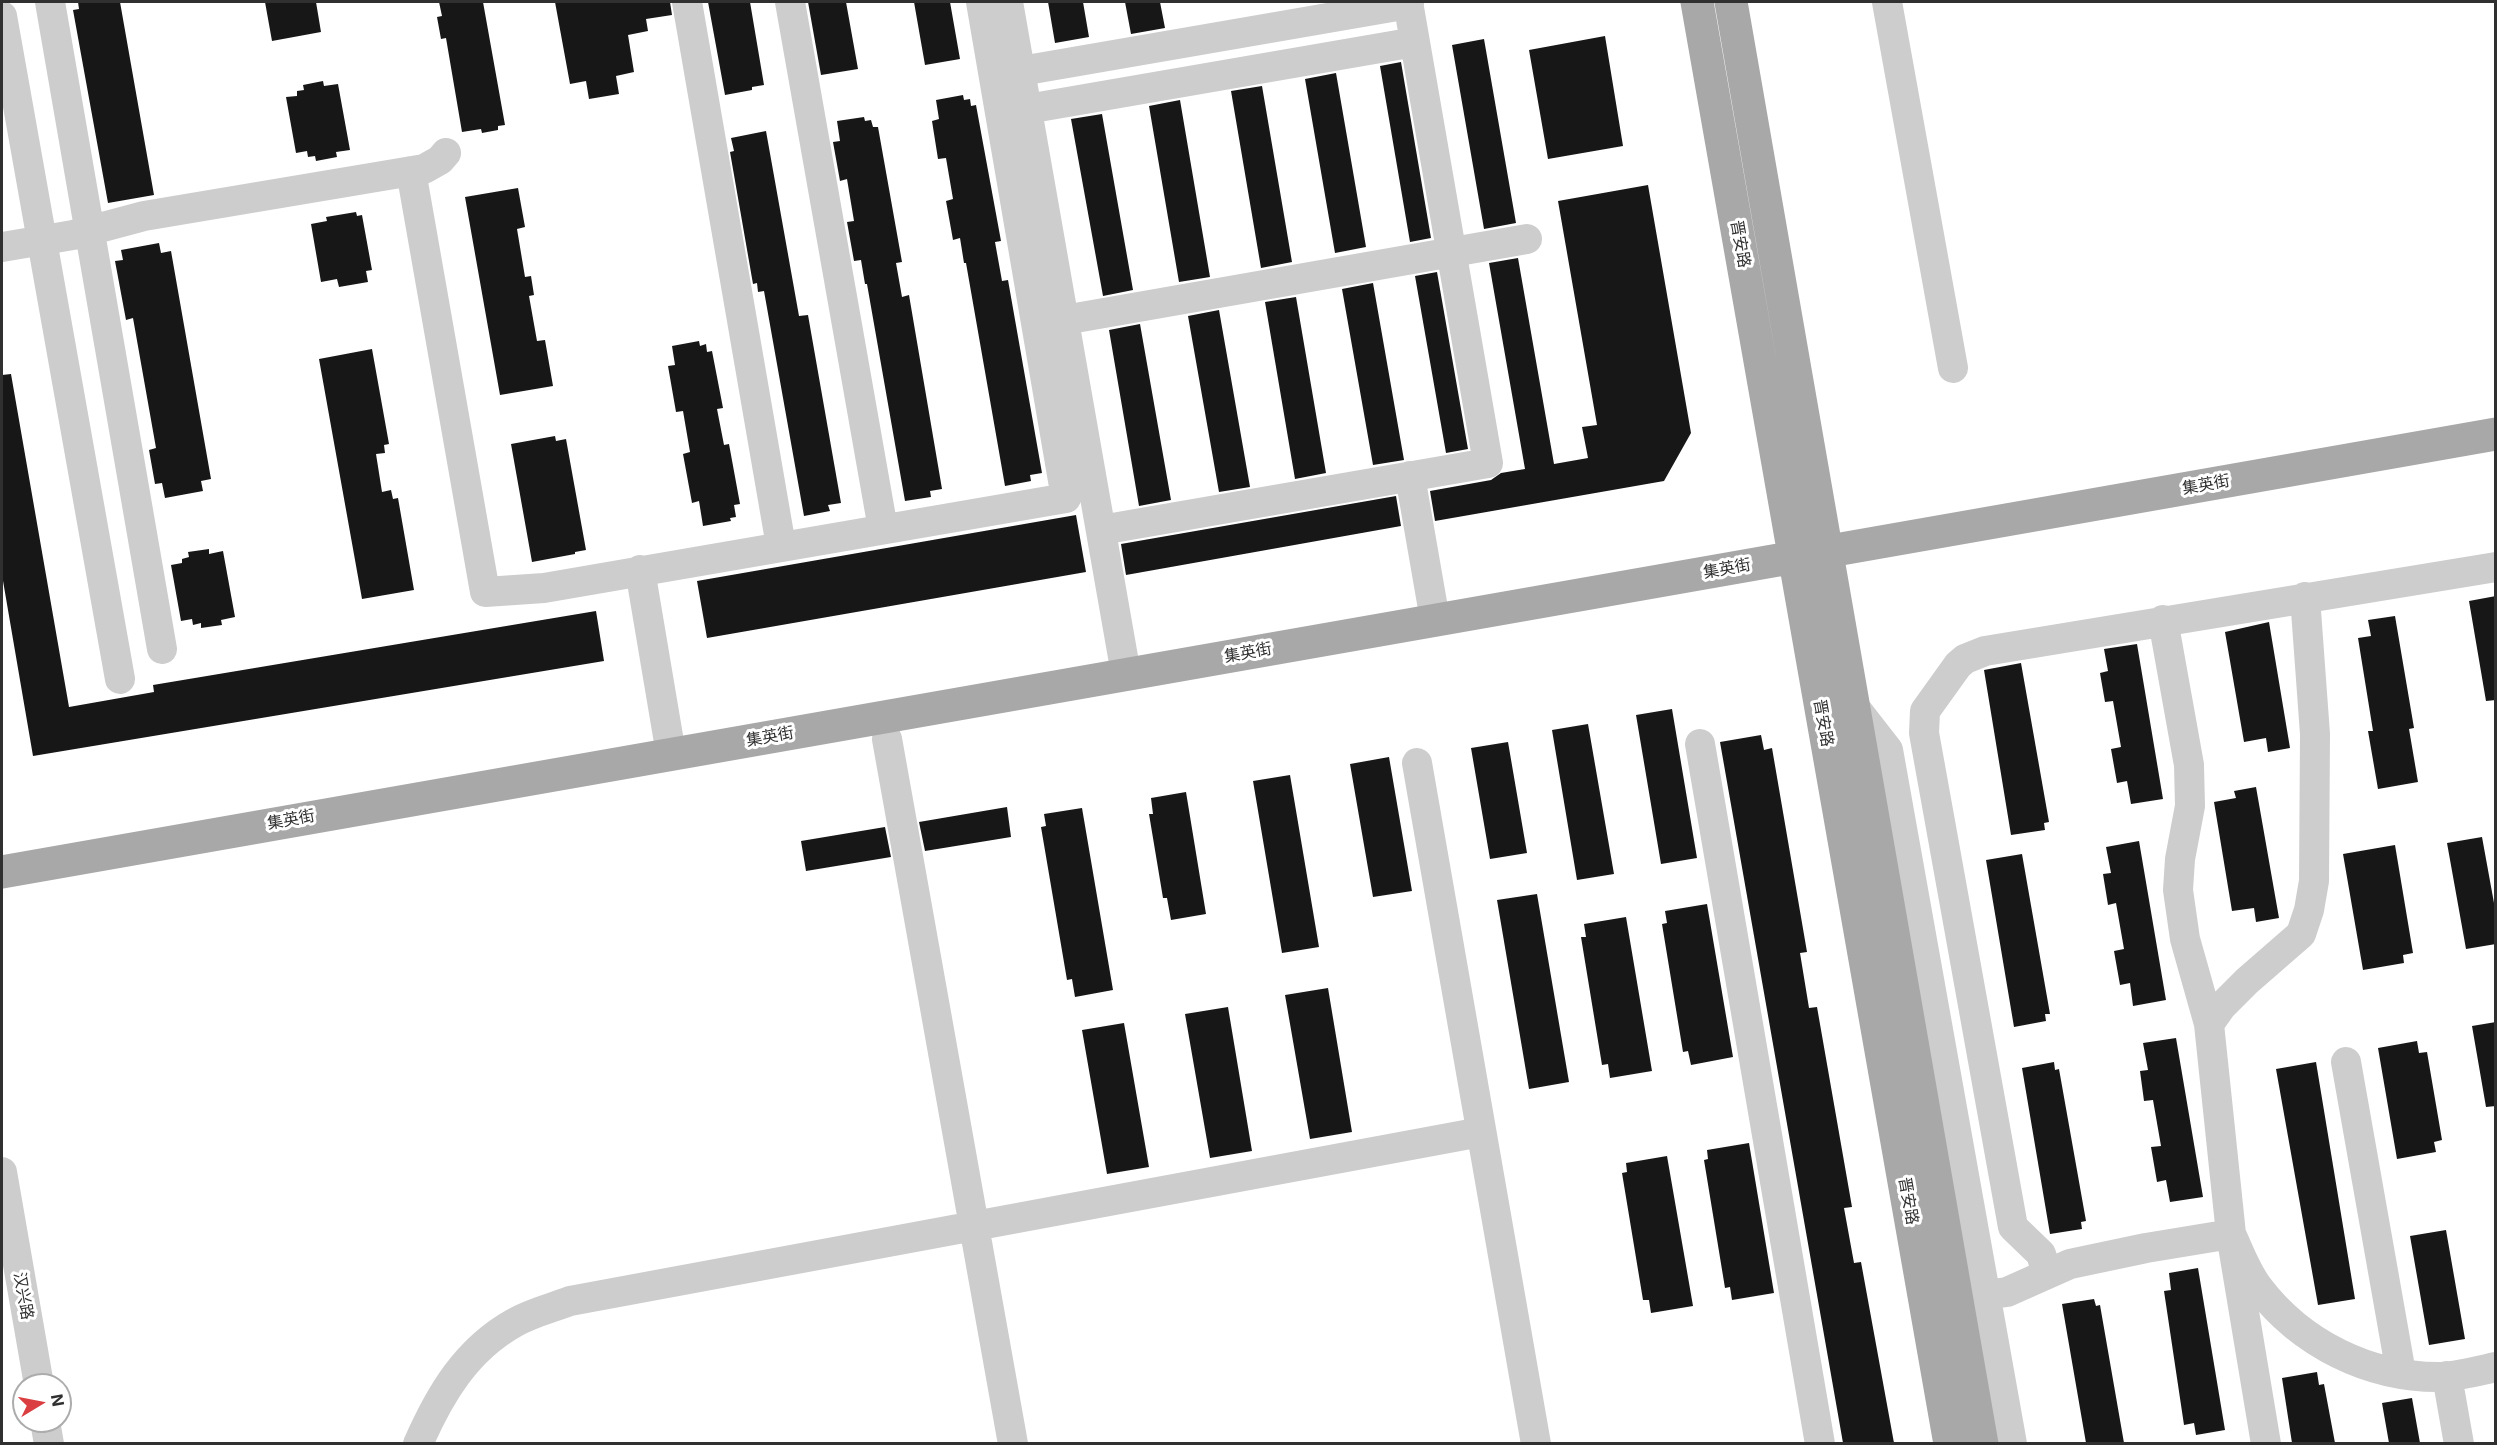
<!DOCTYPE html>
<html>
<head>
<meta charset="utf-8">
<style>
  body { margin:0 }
  #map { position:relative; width:2497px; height:1445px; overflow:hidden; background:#fff; font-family:Inter,sans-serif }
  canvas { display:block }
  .frame { position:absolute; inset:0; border:3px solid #303030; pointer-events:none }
  .north { position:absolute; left:12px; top:1373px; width:60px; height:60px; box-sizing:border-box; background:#fff; border:2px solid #acacac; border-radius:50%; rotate:80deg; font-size:16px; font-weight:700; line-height:24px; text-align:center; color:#303030 }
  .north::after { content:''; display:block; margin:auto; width:21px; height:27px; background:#db3e41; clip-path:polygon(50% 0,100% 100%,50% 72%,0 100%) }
</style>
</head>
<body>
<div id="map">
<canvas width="2497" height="1445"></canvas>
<div class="frame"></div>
<div class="north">N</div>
</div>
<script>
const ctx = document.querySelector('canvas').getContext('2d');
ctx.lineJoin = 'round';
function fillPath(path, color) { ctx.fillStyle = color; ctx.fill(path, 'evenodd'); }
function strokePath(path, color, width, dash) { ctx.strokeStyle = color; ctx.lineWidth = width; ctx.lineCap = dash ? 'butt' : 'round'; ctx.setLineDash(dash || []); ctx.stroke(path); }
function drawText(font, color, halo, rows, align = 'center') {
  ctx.font = font + ' Inter,"Noto Sans SC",sans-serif'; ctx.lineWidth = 6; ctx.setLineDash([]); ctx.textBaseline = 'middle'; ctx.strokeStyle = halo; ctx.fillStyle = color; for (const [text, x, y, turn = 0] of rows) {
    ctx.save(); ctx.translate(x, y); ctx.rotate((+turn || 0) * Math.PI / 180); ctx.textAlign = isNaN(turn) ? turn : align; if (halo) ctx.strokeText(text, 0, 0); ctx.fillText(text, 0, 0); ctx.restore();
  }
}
fillPath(new Path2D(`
  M78 2H120L154 195 108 203 73 10 79 9Z
  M265 2H316L321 32 272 41Z
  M439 2H483L505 125 498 126V130L482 133 481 129 462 132 446 38 441 39 437 17 442 16Z
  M555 2H670L672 15 646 19 648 31 628 35 634 72 616 76 619 94 589 99 586 81 570 84Z
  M708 2H750L764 85 752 87V90L725 95Z
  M808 2H846L858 69 821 75Z
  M914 2H950L960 59 925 65Z
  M1048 2H1083L1089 37 1055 43Z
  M1125 2H1160L1165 28 1131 34Z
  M1605 36 1623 146 1548 159 1529 50Z
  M1484 39 1516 223 1484 229 1452 45Z
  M1401 62 1431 238 1410 242 1380 66Z
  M1336 73 1366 247 1335 253 1305 79Z
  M323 81 324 86 338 84 350 150 336 152 337 157 316 161 315 156 308 157 307 151 296 153 286 97 297 96V91L304 90 303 85Z
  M1262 86 1292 262 1261 268 1231 91Z
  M963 95 964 100 970 99 971 106 976 105 1001 241 995 242 1002 281 1008 280 1042 473 1030 475 1031 481 1005 486 966 263H964L960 238 953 240 946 201 953 199 946 158 938 159 932 121 939 119 936 100Z
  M1180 100 1210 277 1179 282 1149 106Z
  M1102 114 1133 290 1103 296 1071 119Z
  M864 117 865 121 871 120 873 127H878L902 262 896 263 902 297 909 295 942 489 930 491 931 497 905 501 867 284H865L861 260 854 261 847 222 854 221 847 179 840 181 833 142 840 141 837 121Z
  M766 131 799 316 808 315 841 503 828 505 830 511 804 516 764 291 758 292 757 283 753 284 730 152 734 151 731 138Z
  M1648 185 1691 433 1664 481 1435 521 1430 491 1491 480 1501 473 1525 469 1489 263 1518 258 1554 464 1588 458 1582 427 1597 425 1558 201Z
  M518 188 525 227 517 229 525 277 531 276 534 295 529 296 537 341 545 340 553 386 500 395 465 197Z
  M356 212 357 216 362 215 372 270 366 271 368 282 339 287 337 279 321 282 311 224 327 221 326 217Z
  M159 243 161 253 171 251 211 479 201 481 203 491 165 498 162 483 155 484 149 450 156 448 133 318 126 320 115 261 123 260 121 250Z
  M1437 272 1468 449 1446 453 1415 276Z
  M1373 283 1404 460 1373 465 1342 289Z
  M1296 297 1326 473 1295 479 1265 302Z
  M1219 310 1250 487 1219 492 1188 316Z
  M1140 324 1171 500 1139 506 1109 330Z
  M699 341 700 346 706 344 707 352 712 351 723 408 717 409 724 445 729 444 740 504 734 505 736 517 730 518 731 521 703 526 699 501 692 503 683 454 690 452 683 411 676 412 668 366 675 365 672 346Z
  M372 349 389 444 384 445 385 453 376 454 382 492 391 490 393 499 398 498 414 590 362 599 319 359Z
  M11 374 69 707 154 692 153 685 596 611 604 661 33 756 2 575V375Z
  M555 436 556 441 566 439 586 550 575 552V554L532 562 511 444Z
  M1396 496 1401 526 1126 575 1121 544Z
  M1076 515 1086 572 707 638 697 581Z
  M209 549V554L223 551 235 617 221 620 222 625 201 628V623L193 625 192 619 181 621 171 565 182 563V559L189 557 188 552Z
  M2496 596V700L2486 701 2469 601Z
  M2395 616 2414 728 2409 729 2418 782 2378 789 2368 731H2373L2358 638 2371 636 2368 620Z
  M2269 622 2290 748 2268 752 2266 738 2244 742 2225 632Z
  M2137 644 2163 799 2131 804 2127 781 2117 783 2111 749 2121 747 2113 701 2105 702 2100 673 2108 671 2104 649Z
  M2021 663 2049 822 2044 823 2045 830 2011 835 1984 670Z
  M1672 709 1697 858 1661 864 1636 715Z
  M1588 724 1614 874 1577 880 1552 730Z
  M1761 735 1764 750 1772 748 1807 952 1800 953 1809 1008 1817 1007 1852 1207 1844 1208 1854 1263 1861 1262 1894 1443H1843L1720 742Z
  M1508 742 1527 853 1490 859 1471 748Z
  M1389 757 1412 891 1373 897 1350 764Z
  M1290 775 1319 947 1282 953 1253 781Z
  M2256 787 2279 918 2256 922 2254 908 2232 911 2214 802 2236 798 2234 791Z
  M1186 792 1206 914 1171 920 1167 898H1163L1149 814H1153L1151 798Z
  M1007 807 1011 837 925 851 919 822Z
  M1082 808 1113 990 1075 997 1072 979 1067 980 1041 827 1046 826 1044 814Z
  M885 827 891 857 806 871 801 841Z
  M2482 837 2496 914V944L2466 949 2447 843Z
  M2139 841 2166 1000 2133 1006 2130 983 2120 985 2114 951 2124 949 2116 903 2108 905 2103 874 2111 873 2106 847Z
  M2395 845 2413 953 2403 955 2404 963 2363 970 2343 854Z
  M2022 854 2050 1014H2045L2046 1021 2014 1027 1986 860Z
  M1537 894 1569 1082 1529 1089 1497 900Z
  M1707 904 1733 1057 1691 1065 1688 1051 1683 1052 1662 924 1667 923 1665 911Z
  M1626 917 1652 1071 1610 1078 1608 1064 1602 1065 1581 937H1586L1584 924Z
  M1328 988 1352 1132 1310 1139 1285 995Z
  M1228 1007 1252 1151 1210 1158 1185 1014Z
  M2496 1022V1106L2486 1107 2472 1026Z
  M1124 1023 1149 1167 1107 1174 1082 1030Z
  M2176 1038 2203 1197 2170 1202 2166 1180 2157 1182 2151 1147 2161 1146 2153 1100 2144 1101 2140 1071 2148 1070 2143 1043Z
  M2417 1041 2419 1053 2427 1052 2442 1140 2434 1142 2436 1152 2397 1159 2378 1048Z
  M2054 1062 2055 1070 2059 1069 2086 1221 2081 1222 2082 1229 2050 1234 2022 1068Z
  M2316 1062 2355 1299 2318 1305 2276 1069Z
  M1749 1143 1774 1293 1732 1300 1730 1287 1725 1288 1704 1160 1708 1159 1707 1150Z
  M1667 1156 1693 1306 1651 1313 1649 1300H1643L1622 1173 1627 1172 1626 1163Z
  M2446 1230 2465 1339 2429 1345 2410 1236Z
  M2198 1268 2225 1430 2196 1435 2194 1423 2184 1425 2164 1291 2171 1290 2169 1273Z
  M2094 1299 2096 1306 2100 1305 2124 1443H2086L2062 1304Z
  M2317 1372 2319 1385 2324 1384 2335 1443H2292L2282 1378Z
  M2412 1398 2420 1443H2389L2382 1403Z`), '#171717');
strokePath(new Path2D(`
  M50 2 162 649
  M687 2 781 546
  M790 2 883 529
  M1008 2 1126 674
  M1887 2 1953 368
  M2 16 120 679
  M1021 71 1409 4
  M1027 109 1415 42
  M411 171 485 592 544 588 1066 498 981 2
  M2 247 73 235 144 216 424 169 440 160 446 153
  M1064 320 1527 239
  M1410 476 1435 620
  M1101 530 1488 463 1408 2
  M640 570 671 754
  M2163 620 2189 765 2190 806 2180 859 2178 890 2185 939 2209 1024 2231 1234 2266 1444
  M1853 705 1888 750 2012 1444
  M887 739 1013 1444
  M1700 744 1820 1444
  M1417 763 1536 1444
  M2209 1024 2221 1007 2247 981 2301 934 2309 910 2314 881 2315 734 2305 597
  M2346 1062 2401 1373
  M2 1172 39 1385
  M2047 1274 2041 1254 2013 1227 1924 733 1925 711 1958 665 1965 659 1985 651 2496 567
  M1985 1295 2007 1292 2070 1264 2146 1248 2231 1234C2239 1251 2246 1271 2258 1287 2301 1344 2370 1378 2441 1377 2459 1376 2478 1371 2496 1367
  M2447 1376 2459 1444
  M45 1421 49 1444
  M418 1444C440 1394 466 1350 514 1323 531 1313 552 1308 570 1301L1481 1132`), '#cdcdcd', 30);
strokePath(new Path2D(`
  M1697 2 1950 1444
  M1731 2 1982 1444
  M2 872 2496 434`), '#a8a8a8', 33);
drawText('16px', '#303030', '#fff', [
  ["晋安路",1740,244,80],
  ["集英街",2206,485,-10],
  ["集英街",1727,569,-10],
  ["集英街",1248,653,-10],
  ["晋安路",1823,723,80],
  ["集英街",770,737,-10],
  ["集英街",291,820,-10],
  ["晋安路",1908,1201,80],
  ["汉兴路",23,1296,80]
]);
</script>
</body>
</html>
